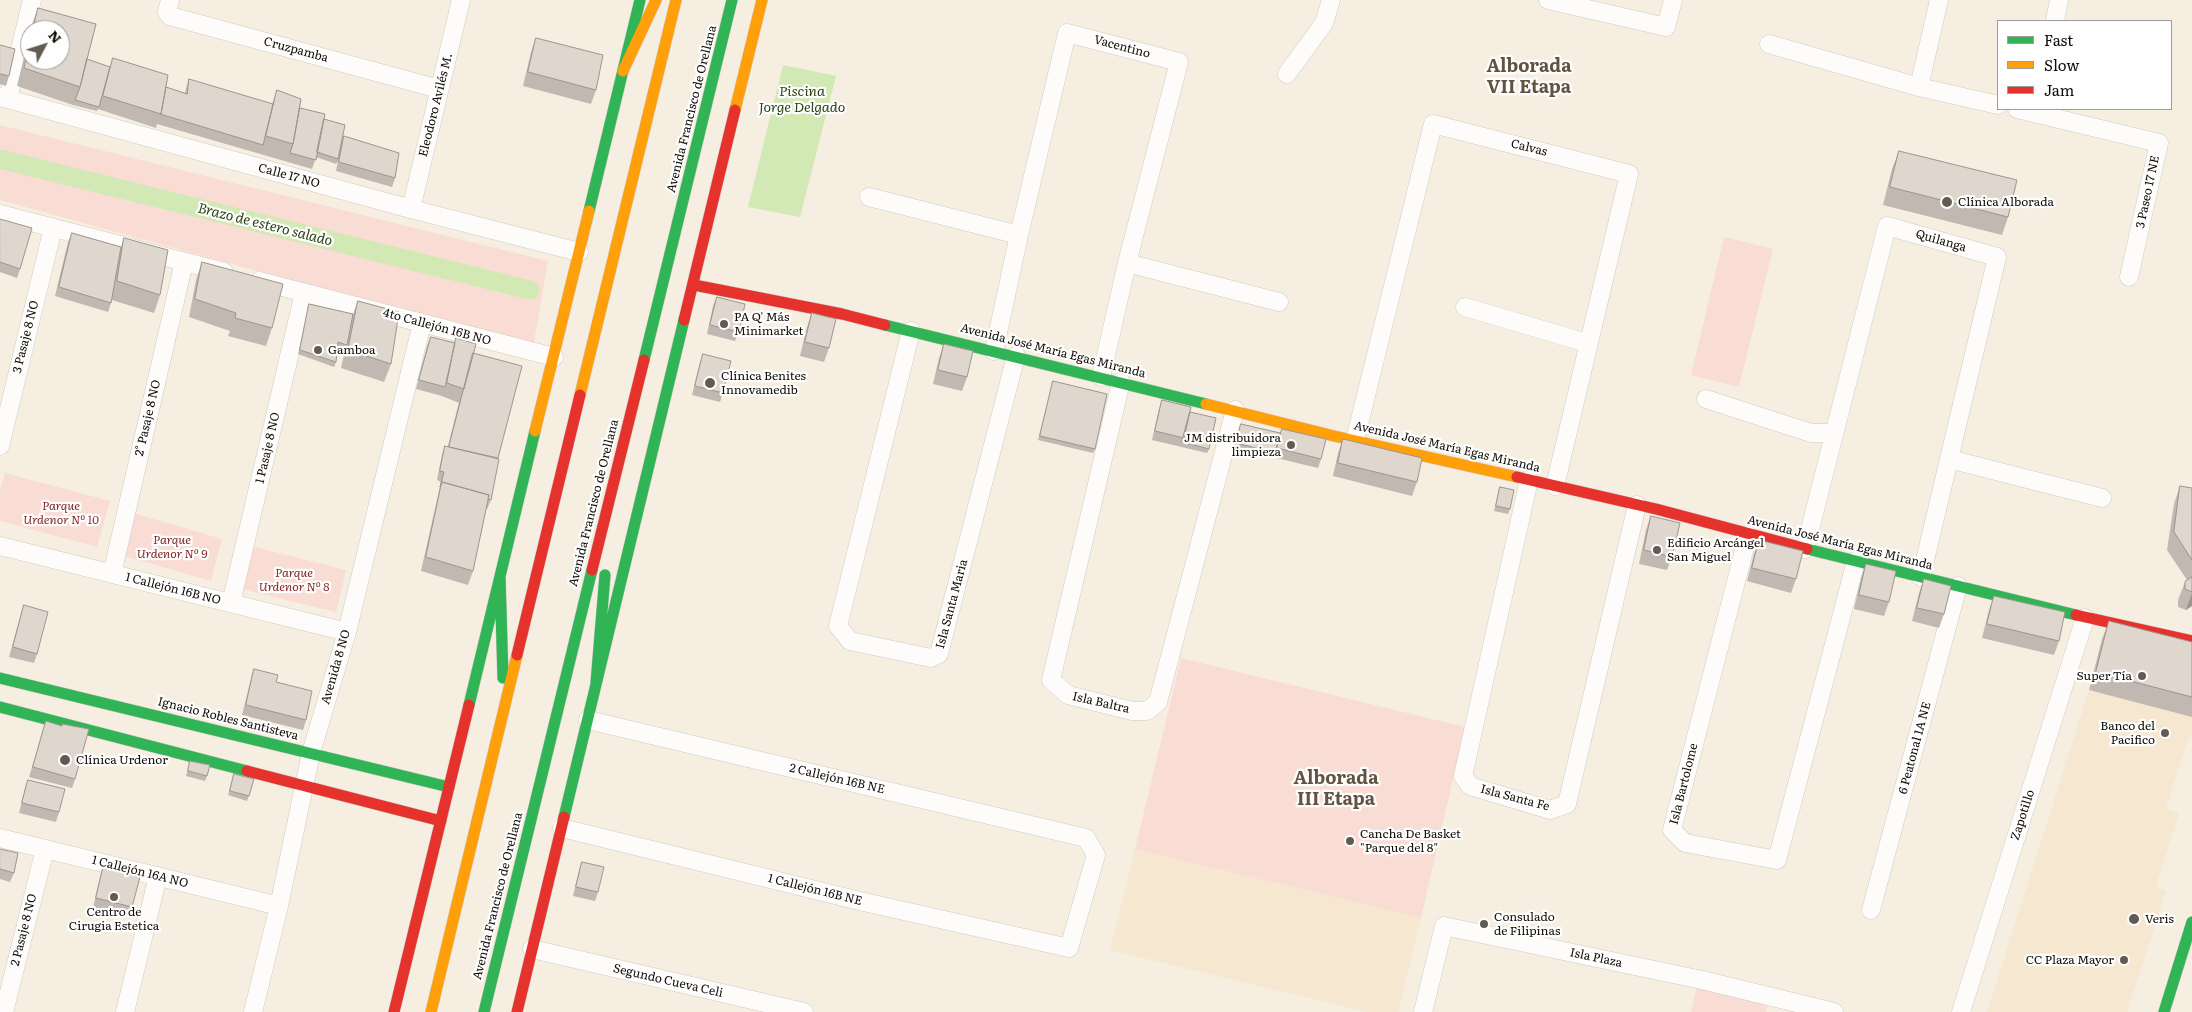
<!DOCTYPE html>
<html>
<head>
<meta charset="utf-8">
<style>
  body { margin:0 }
  #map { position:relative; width:2192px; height:1012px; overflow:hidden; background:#f6eee1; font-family:Literata,serif }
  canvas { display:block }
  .legend { position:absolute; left:1997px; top:20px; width:175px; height:90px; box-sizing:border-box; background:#fefefe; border:1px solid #9f9d9a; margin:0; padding:6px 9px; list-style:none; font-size:15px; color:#110c05 }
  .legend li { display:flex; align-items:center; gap:10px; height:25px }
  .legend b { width:25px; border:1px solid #9f9d9a }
  .north { position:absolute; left:20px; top:20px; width:50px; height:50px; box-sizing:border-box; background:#fefefe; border:1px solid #9f9d9a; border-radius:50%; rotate:50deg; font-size:14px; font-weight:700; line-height:20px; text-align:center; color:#110c05 }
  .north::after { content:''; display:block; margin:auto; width:18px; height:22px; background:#615b52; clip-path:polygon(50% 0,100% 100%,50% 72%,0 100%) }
</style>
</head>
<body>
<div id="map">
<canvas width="2192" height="1012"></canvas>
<ul class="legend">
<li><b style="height:6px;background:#30b455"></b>Fast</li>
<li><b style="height:6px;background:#ff9f0a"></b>Slow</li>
<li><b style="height:6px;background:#e5322d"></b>Jam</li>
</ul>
<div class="north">N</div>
</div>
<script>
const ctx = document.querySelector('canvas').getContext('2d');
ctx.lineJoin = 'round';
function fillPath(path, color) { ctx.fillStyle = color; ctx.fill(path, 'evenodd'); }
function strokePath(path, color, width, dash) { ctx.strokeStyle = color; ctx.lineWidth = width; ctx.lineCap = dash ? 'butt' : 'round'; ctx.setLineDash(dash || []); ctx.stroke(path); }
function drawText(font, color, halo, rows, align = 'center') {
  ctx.font = font + ' Literata,serif'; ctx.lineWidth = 4.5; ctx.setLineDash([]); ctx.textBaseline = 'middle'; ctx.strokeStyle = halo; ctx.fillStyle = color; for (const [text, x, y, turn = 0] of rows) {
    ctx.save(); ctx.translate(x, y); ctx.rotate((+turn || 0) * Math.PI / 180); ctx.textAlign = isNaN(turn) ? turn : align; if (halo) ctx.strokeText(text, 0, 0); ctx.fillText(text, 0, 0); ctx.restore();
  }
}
fillPath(new Path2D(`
  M2089 690 2192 717V737H2189L2166 808 2179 813 2156 886 2166 891 2127 1012H1987Z
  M1135 849 1421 918 1398 1012H1367L1110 950Z`), '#f5e7d0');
fillPath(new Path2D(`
  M0 125 548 261 533 347 0 200Z
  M1724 237 1773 249 1739 387 1691 375Z
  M5 473 110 501 97 547 0 521V491Z
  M133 513 222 539 211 581 121 555Z
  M251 546 346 570 336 612 241 589Z
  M1181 658 1465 727 1421 918 1135 849Z
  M1697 987 1768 1004 1766 1012H1691Z`), '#f9ddd4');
fillPath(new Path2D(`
  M783 65 836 76 800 217 748 207Z`), '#d2e8b5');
strokePath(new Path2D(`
  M0 159 530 290`), '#d2e8b5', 19);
const street = new Path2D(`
  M170 0 167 12 170 16 439 89
  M1548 0 1666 27 1673 0
  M2055 21 2059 0
  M1769 44 1919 87 1998 105
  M1287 74 1324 23 1331 0
  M1919 87 1939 0
  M0 97 411 209 579 252
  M8 99 32 0
  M2017 109 2159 143 2129 277
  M869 197 1019 235
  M411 209 461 0
  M0 214 224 272
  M1127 263 1279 302
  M259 281 554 357
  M1465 307 1587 343
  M911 331 838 626 850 641 931 658 939 654 1016 356
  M994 351 1019 235 1067 33 1179 62 1127 263 1101 377
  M1121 382 1051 680 1068 695 1132 711H1147L1158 702 1235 410
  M1706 399 1811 433H1834
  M1355 440 1433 124 1629 174 1555 486
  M0 446 53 228
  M1949 459 2102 498
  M1529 480 1463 776 1470 786 1550 810 1567 804 1637 505
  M1748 535 1672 830 1685 843 1777 860 1856 561
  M0 546 347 632
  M1805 549 1887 226 1997 257 1921 577
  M112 574 184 262
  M231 603 304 293
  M562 828 864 902 1069 948 1096 855 1086 838 588 720
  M0 838 279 906
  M1871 910 1958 586
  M532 949 804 1012
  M4 1012 45 849
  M125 1012 158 876
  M253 1012 279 906 311 753 347 632 422 323
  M1423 1012 1444 926 1702 980 1834 1012
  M1961 1012 2085 618`);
const fast = new Path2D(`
  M589 211 640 0
  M885 325 1206 404
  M644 360 732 0
  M1807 549 2076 615
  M500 577 503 678
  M0 678 449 787
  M596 683 605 575
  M469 705 535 431
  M0 707 247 771
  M564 817 684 320
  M484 1012 592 570
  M2164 1012 2192 922`);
const slow = new Path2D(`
  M623 71 656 0
  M735 110 762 0
  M580 395 676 0
  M1206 404 1334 436 1517 477
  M535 431 589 211
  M431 1012 517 655`);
const jam = new Path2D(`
  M694 285 842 314 885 325
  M684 320 735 110
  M1517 477 1656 509 1807 549
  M592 570 644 360
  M2076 615 2192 641
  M517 655 580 395
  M247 771 441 821
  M394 1012 469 705
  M517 1012 564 817`);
strokePath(street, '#d1cac0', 19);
strokePath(fast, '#d1cac0', 12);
strokePath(slow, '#d1cac0', 12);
strokePath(jam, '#d1cac0', 12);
strokePath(street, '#fefcfa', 18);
strokePath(fast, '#30b455', 11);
strokePath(slow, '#ff9f0a', 11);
strokePath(jam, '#e5322d', 11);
fillPath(new Path2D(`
  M38 8 96 24 87 59 110 67 113 58 168 75 166 87 185 93 186 88 189 79 272 104 277 90 301 99 300 108 325 114 324 119 345 125 342 140 344 136 399 153 395 178 392 187 336 171 338 161 336 164 316 157 312 169 157 124 156 128 98 109 97 111 73 105 17 86 30 32V60H60V30H30Z
  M536 38 596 90 591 104 523 86 531 52Z
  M0 45 9 76 6 86 0 84Z
  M1899 151 2008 217 2002 235 1883 205 1892 169Z
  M0 219 20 269 17 278 0 272Z
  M72 233 121 247 124 238 160 295 154 313 112 300 108 312 55 296 68 242Z
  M202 262 272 328 266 346 228 336 230 331 189 317 196 280Z
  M717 297 739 332 735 341 707 334 713 306Z
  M358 301 391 364 384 382 341 368 345 350 337 347 336 362 334 367 298 354 308 309 309 304 353 314Z
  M812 313 829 348 824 362 800 356 807 327Z
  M431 337 455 343 456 338 473 353 498 458 491 500 487 509H486L473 571 468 585 421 571 441 482 437 480 442 455 445 446H448L459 402V403L442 396 416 389 427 346Z
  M944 344 967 377 962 391 933 384 939 358Z
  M703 354 723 393 720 402 692 395 700 363Z
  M1053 381 1095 449 1093 453 1038 440Z
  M1162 400 1190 412 1209 449 1207 453 1152 440 1159 409Z
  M1241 424 1280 433 1282 429 1321 459 1318 468 1235 448Z
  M1343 439 1417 482 1412 496 1333 476 1338 453Z
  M2180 486 2192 488V606L2186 610 2178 607V600L2185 582 2187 580 2167 550 2174 504Z
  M1500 487 1510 509 1508 514 1494 511Z
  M1651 516 1672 557 1667 570 1639 564 1646 530Z
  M1759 540 1796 579 1791 593 1747 581 1754 554Z
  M1866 564 1889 602 1884 616 1854 609 1861 578Z
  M1924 579 1944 614 1939 628 1912 621 1919 593Z
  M1994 596 2059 641 2054 655 1982 638 1989 610Z
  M24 605 37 654 34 663 9 657 21 614Z
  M2109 621 2192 642V717L2089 690 2102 639Z
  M254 669 306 720 303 730 242 715 251 679Z
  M46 721 75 779 72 788 29 777Z
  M190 761 207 776 205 781 186 776Z
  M234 774 249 796 247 801 228 795Z
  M28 780 59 812 56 822 19 813 25 789Z
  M0 849 14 873 10 882 0 879Z
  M582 862 598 892 595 901 573 896 579 871Z
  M103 868 132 907 129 916 93 908 100 877Z`), '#c0b8b1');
fillPath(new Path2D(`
  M2192 593V606L2186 610Z`), '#9c9690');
const building = new Path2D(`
  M38 8 96 24 80 87 24 68 30 42V60H60V30H33Z
  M536 38 603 55 596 90 528 72Z
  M0 45 15 49 9 76 0 74Z
  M113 58 168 75 161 114 103 96Z
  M87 59 110 67 99 107 75 100 80 87Z
  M189 79 273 104 263 145 160 114H161L166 87 187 94Z
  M277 90 301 99 293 144 266 136Z
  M300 108 325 114 316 160 290 153 293 144Z
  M324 119 345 125 338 159 317 152Z
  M344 136 399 153 395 178 339 162Z
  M1899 151 2017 180 2008 217 1890 187Z
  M0 219 32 228 20 269 0 262Z
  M72 233 121 247 111 303 59 287Z
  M124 238 168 250 160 295 117 281Z
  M202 262 283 284 272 328 235 318 236 313 195 299Z
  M717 297 745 304 739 332 710 325Z
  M358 301 399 312 391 364 348 350Z
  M309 304 353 314 347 345 338 342 336 362 300 350Z
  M812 313 836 319 829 348 805 342Z
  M431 337 455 343 445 387 419 380Z
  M456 338 476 344 464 389 447 383Z
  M944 344 973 351 967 377 938 370Z
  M473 353 522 366 498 458 449 447Z
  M703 354 731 361 723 393 695 386Z
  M1053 381 1107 394 1095 449 1040 436Z
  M1162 400 1191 407 1184 438 1155 431Z
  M1190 412 1216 418 1209 449 1182 442Z
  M1241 424 1280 433 1275 453 1236 443Z
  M1282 429 1326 439 1321 459 1277 448Z
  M1343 439 1422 458 1417 482 1338 463Z
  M445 446 499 459 491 500 488 499 489 495 442 482 440 487 444 472 440 471Z
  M442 482 489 495 473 571 426 557Z
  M2180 486 2192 488V560L2174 532Z
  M1500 487 1514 490 1510 509 1496 506Z
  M1651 516 1680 523 1672 557 1644 550Z
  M1759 540 1803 551 1796 579 1752 568Z
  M1866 564 1896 571 1889 602 1859 595Z
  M2192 577V592L2185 589V582Z
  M1924 579 1951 586 1944 614 1917 608Z
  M1994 596 2065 612 2059 641 1987 624Z
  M24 605 48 612 37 654 13 647Z
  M2109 621 2192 642V697L2096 672Z
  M254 669 278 675 276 682 312 691 306 720 246 705Z
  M46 721 62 726V724L89 729 75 779 33 767Z
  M190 761 210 765 207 776 188 771Z
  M234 774 254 779 249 796 230 791Z
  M28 780 65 789 59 812 22 803Z
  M0 849 18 853 14 873 0 869Z
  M582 862 604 867 598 892 576 887Z
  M103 868 140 877 132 907 96 898Z`);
fillPath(building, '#dfd6ce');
strokePath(building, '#9c9690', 1);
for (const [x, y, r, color] of [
  [1947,202,6,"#615b52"],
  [724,324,5,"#615b52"],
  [318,350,5,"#615b52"],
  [710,383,6,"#615b52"],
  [1291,445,5,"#615b52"],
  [1657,550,5,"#615b52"],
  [2142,676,5,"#615b52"],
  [2165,733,5,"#615b52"],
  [65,760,6,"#615b52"],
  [1350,841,5,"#615b52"],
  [114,897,5,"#615b52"],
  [2134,919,6,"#615b52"],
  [1484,924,5,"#615b52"],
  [2124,960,5,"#615b52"]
]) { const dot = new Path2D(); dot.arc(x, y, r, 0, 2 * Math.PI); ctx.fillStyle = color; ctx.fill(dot); strokePath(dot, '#fefefe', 2); }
drawText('12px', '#110c05', '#fefefe', [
  ["Vacentino",1122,47,15],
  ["Cruzpamba",296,50,15],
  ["Eleodoro Avilés M.",436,105,-76],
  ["Avenida Francisco de Orellana",692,109,-76],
  ["Calvas",1529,148,14],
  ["Calle 17 NO",289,176,15],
  ["3 Paseo 17 NE",2148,192,-78],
  ["Quilanga",1941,241,16],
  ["4to Callejón 16B NO",437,327,15],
  ["3 Pasaje 8 NO",26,337,-76],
  ["Avenida José María Egas Miranda",1053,351,14],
  ["2° Pasaje 8 NO",148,418,-77],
  ["Avenida José María Egas Miranda",1447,447,13],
  ["1 Pasaje 8 NO",268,448,-77],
  ["Avenida Francisco de Orellana",594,503,-76],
  ["Avenida José María Egas Miranda",1840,543,14],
  ["1 Callejón 16B NO",173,589,14],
  ["Isla Santa Maria",952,604,-75],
  ["Avenida 8 NO",336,667,-74],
  ["Isla Baltra",1101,703,13],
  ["Ignacio Robles Santisteva",228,719,14],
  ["6 Peatonal 1A NE",1915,748,-75],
  ["2 Callejón 16B NE",837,779,13],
  ["Isla Bartolome",1684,784,-76],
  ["Isla Santa Fe",1515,798,15],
  ["Zapotillo",2023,815,-72],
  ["1 Callejón 16A NO",140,872,14],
  ["1 Callejón 16B NE",815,890,14],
  ["Avenida Francisco de Orellana",498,896,-76],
  ["2 Pasaje 8 NO",24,930,-76],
  ["Isla Plaza",1596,958,12],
  ["Segundo Cueva Celi",668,981,13]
]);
drawText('12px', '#110c05', '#fefefe', [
  ["Clínica Alborada",1958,202],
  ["PA Q' Más",734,317],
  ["Minimarket",734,331],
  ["Gamboa",328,350],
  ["Clínica Benites",721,376],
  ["Innovamedib",721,390],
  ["JM distribuidora",1281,438,"right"],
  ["limpieza",1281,452,"right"],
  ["Edificio Arcángel",1667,543],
  ["San Miguel",1667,557],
  ["Super Tía",2132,676,"right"],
  ["Banco del",2155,726,"right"],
  ["Pacifico",2155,740,"right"],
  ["Clínica Urdenor",76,760],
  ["Cancha De Basket",1360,834],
  ["\"Parque del 8\"",1360,848],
  ["Centro de",114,912,"center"],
  ["Cirugia Estetica",114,926,"center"],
  ["Consulado",1494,917],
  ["de Filipinas",1494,931],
  ["Veris",2145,919],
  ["CC Plaza Mayor",2114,960,"right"]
], 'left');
drawText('italic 12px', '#832829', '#fefefe', [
  ["Parque",61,506],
  ["Urdenor Nº 10",61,520],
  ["Parque",172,540],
  ["Urdenor Nº 9",172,554],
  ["Parque",294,573],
  ["Urdenor Nº 8",294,587]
]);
drawText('italic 14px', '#2d4214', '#fefefe', [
  ["Piscina",802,92],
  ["Jorge Delgado",802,108],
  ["Brazo de estero salado",265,225,14]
]);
drawText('bold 18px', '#615340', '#fefefe', [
  ["Alborada",1529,67],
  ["VII Etapa",1529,88],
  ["Alborada",1336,779],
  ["III Etapa",1336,800]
]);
</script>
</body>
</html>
